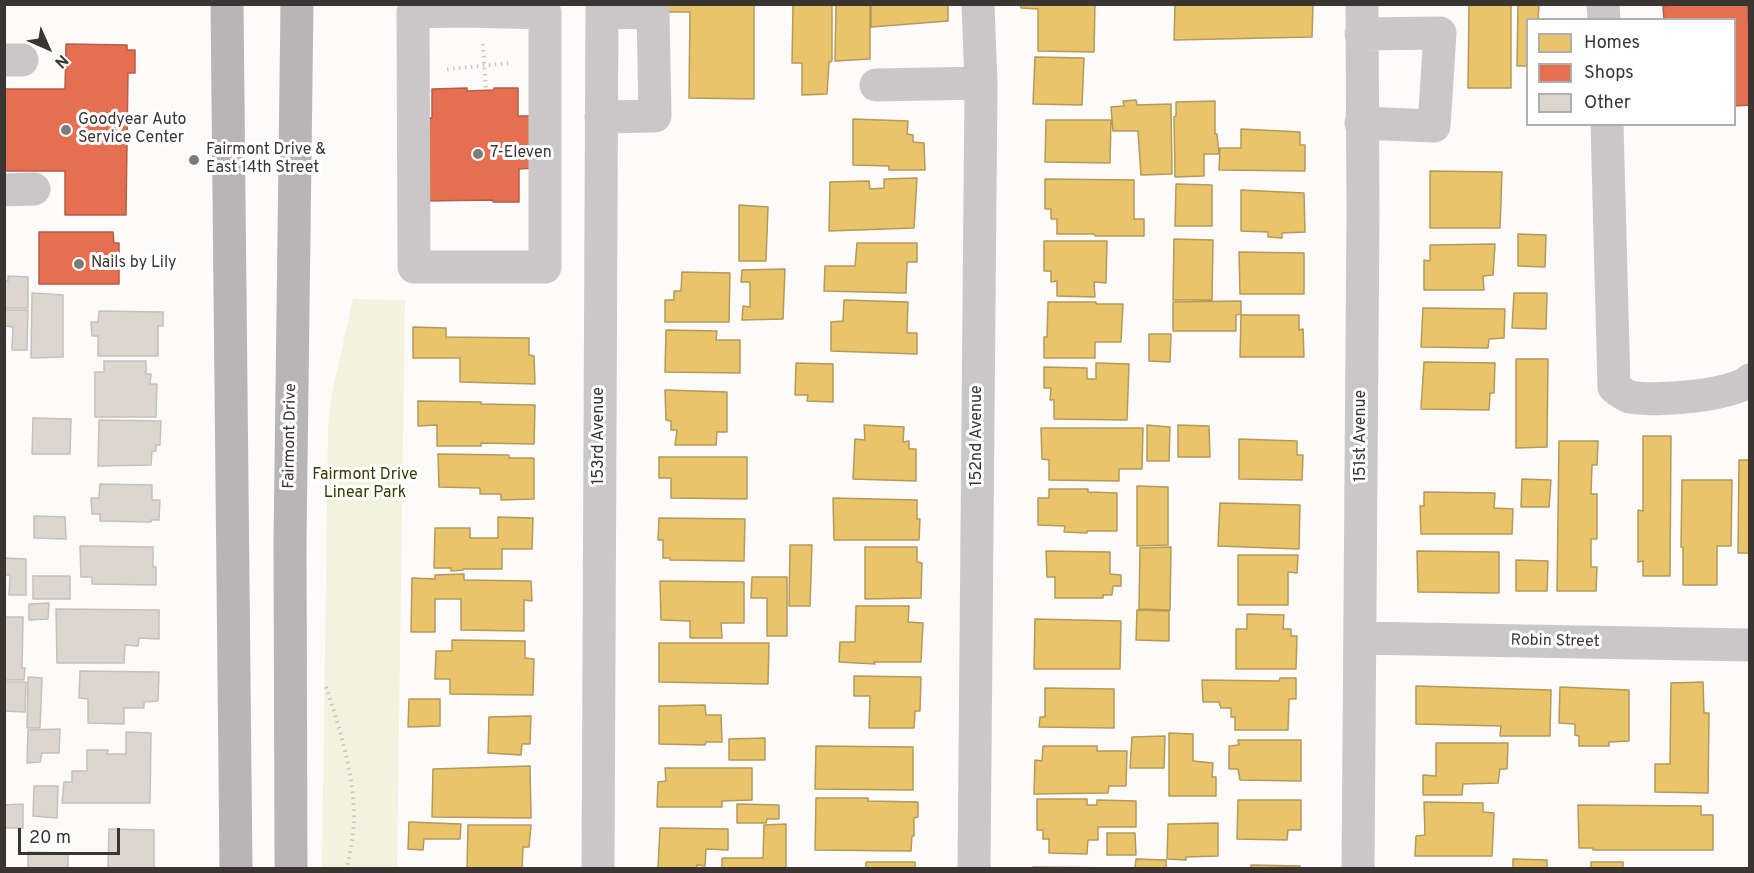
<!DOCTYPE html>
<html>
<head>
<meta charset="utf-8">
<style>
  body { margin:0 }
  #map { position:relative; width:1754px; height:873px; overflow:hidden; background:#fcfbfa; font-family:Overpass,sans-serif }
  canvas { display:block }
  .frame { position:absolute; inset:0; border:6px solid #3a3531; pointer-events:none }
  .legend { position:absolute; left:1526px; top:18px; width:210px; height:108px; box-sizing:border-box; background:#fff; border:2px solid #b0aead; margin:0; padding:8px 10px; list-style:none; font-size:18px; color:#3a3531 }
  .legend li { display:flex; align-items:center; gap:12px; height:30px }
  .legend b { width:30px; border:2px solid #b0aead }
  .north { position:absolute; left:18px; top:18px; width:60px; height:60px; -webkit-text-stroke:4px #fff; paint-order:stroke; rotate:135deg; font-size:16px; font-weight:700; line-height:24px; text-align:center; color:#3a3531 }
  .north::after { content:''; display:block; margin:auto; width:21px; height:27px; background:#3a3531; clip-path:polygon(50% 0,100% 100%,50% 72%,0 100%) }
  .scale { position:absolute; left:18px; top:828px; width:102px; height:27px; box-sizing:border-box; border:3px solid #3a3531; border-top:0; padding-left:8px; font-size:18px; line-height:21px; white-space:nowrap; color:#3a3531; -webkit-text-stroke:4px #fff; paint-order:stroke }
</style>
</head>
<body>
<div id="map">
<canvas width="1754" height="873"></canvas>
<div class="frame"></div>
<ul class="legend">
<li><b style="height:16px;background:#e9c46a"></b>Homes</li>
<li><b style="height:16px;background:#e76f51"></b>Shops</li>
<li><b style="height:16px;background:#ddd6ce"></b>Other</li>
</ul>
<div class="north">N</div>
<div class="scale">20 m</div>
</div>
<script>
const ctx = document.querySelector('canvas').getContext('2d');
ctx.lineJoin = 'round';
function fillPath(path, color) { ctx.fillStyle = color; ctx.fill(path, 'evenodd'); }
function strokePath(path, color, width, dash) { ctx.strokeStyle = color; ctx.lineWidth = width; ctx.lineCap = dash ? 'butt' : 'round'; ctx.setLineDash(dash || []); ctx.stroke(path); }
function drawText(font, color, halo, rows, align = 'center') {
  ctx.font = font + ' Overpass,sans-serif'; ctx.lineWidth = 6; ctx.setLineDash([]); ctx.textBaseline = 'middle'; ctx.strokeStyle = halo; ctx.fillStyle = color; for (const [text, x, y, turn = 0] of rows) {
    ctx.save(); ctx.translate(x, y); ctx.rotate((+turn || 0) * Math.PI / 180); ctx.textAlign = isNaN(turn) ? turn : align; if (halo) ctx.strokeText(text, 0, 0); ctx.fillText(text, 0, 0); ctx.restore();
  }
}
fillPath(new Path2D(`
  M353 299 405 300 397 868H322L328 427 332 393Z`), '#f1f3dd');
const homes = new Path2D(`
  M661 4H754V99L689 98 690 12H661Z
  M793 4H832V61L829 62 827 94 802 95V63H792Z
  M836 4H870V59L835 61Z
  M871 4H948V21L871 27Z
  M1021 4H1095L1094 52 1038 51V9L1021 8Z
  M1175 4H1313L1312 37 1174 40Z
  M1469 4H1511V88H1468Z
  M1518 4H1539L1538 20H1528V66H1517Z
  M1035 57 1084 58 1082 105 1033 104Z
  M1136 100 1137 105 1171 104 1172 174 1141 175 1138 131H1113L1111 107 1124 106 1123 101Z
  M1215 101V134H1217L1219 154H1204V176L1175 177 1174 117 1176 116V102Z
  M853 119 908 121 907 134 913 135V142L924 143 925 170H889V166L853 165Z
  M1046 120H1111L1110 163 1045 162Z
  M1241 129 1300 132V145H1305V171L1219 170 1220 148H1241Z
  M1430 171 1502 172 1500 228H1430Z
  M917 178 914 228 829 231 830 182 869 181 870 189 884 188V179Z
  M1045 179 1134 180V219H1144V236H1095L1094 234H1057V219H1051V209H1045Z
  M1176 184 1212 185V226H1175Z
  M1241 190 1304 193 1305 232 1282 233V238L1268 237V232L1241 231Z
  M739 205 768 207 766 261H739Z
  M1518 234 1546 235 1545 267 1518 266Z
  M1174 239 1213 240 1212 300H1173Z
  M1044 241H1107L1106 283 1094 282 1095 297 1057 296V281L1051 282V271H1044Z
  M857 243H917V262H907L906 293 824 291 825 266H855Z
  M1495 244 1493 275 1483 276 1484 290H1424V260L1430 261V245Z
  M1239 252 1304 253V294H1240Z
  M785 269 783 319 742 320 743 306 750 307V282H741L742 270Z
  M682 272 730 273 729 322H665V300H674V291H681Z
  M1514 293H1547L1546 329 1512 328Z
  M844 300 908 302 907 333H917V354L831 351V322L843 321Z
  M1241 301V314L1236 315V331H1173V302Z
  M1048 302H1096V304H1123L1121 342H1095V358H1044V337H1047Z
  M1423 308 1505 309 1504 338 1489 339 1488 348 1421 347Z
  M1241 315H1299V330L1303 329 1304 357H1240Z
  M413 327 446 328V337L529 338V355L534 356 535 384 460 382V358H413Z
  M666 330 717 331 716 340H740V373L665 372Z
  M1149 334H1171L1170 362 1149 361Z
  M1516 359H1548L1547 447 1516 448Z
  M1424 362 1495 363 1494 393H1490L1489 410 1421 409Z
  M796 363 833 364V402L807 401 808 395H795Z
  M1096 363 1129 364 1127 420 1054 419V400H1050L1051 388H1044V367L1087 368V379H1096Z
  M665 390 727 392V432H717L716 445H675L677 430H671V421L666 420Z
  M418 401 481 402V404L535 405 534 444 481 443V446H437V425L418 426Z
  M864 425 904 427 903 442 909 441V449H916V481L853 479 855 439 865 440Z
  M1147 425 1170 427 1169 461H1147Z
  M1178 425 1209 426 1210 457H1178Z
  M1041 428H1143L1142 469H1119V481L1049 480V460L1042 459Z
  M1643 436H1671L1670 576H1643V561L1638 562V510L1643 511Z
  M1239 439 1297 441V455H1303L1302 480 1239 479Z
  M1559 441H1598L1597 465H1592L1591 494H1597V539H1591V567H1597L1596 591H1557Z
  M438 454 509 455V458H534V499L501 500V494H480V488L439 487Z
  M659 457H747V499L671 498V478H659Z
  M1739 460H1750V553H1738Z
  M1522 479 1551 480 1549 507H1521Z
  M1682 480H1732L1731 546H1717V585H1683V547H1681Z
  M1137 486 1168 487V545L1137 546Z
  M1049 489H1088V492L1117 493V531H1087V533L1064 532 1065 526 1038 525V498H1049Z
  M1424 492 1495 493 1494 508 1513 509 1512 534H1421L1420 506H1424Z
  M833 498 917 500V519H920L919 540H834Z
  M1220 503 1300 505 1299 549 1218 546Z
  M498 517 533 518 532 549H502V569H463V570L451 571V568H434L435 528H470V538H498Z
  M659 518 745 519 744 561 670 560V558H663V540H658Z
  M790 545H812L810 606H789Z
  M865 547H917V562L922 563 921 598 865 599Z
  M1171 547 1170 610 1139 609 1140 548Z
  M1046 551 1110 552V574L1121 575V586H1113L1112 595H1103V598H1055V577H1047Z
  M1417 551 1499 552V593L1418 592Z
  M1238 555H1298L1297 573 1288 572V605H1238Z
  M1516 560 1548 561 1547 591H1516Z
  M464 574V580L531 581 532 601 524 600V631L461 630V599H435V632H411L412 578 435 579V575Z
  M752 577H787V636H767V598H751Z
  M660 581 744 582V623H721L722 638H690V621L661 620Z
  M856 606H909L908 622 923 623 921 662H874L875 664 839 662 840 642H855Z
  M1137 610 1169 611V641L1136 640Z
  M1247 614 1284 615 1283 629H1291V636H1297L1296 669H1236V629H1247Z
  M1035 619 1121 621 1120 669H1034Z
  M452 640 525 641V658L534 659 533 695 450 694V679H435L436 651H452Z
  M659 643H769L768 684 659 682Z
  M854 676 921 677 920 711H915L914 728H869L870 696H854Z
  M1280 678H1296V699H1289L1288 730H1235V717H1231V708H1221L1219 702H1203L1202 680 1279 681Z
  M1703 682 1704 713H1709L1708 793 1655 792V764H1670L1671 683Z
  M1416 686 1551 690 1550 736H1500L1501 726 1416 724Z
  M1560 687 1629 690V741L1609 742V746H1579V736L1575 735V724L1559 723Z
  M1045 688 1114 689V728L1039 727 1040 717H1045Z
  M409 699H440V726L408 727Z
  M705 705 706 715H721L722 742H706L705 745 659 744V706Z
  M531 716 530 744H522L521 755 488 753 489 717Z
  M1169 733 1193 734V761L1213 763 1212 777H1216V796H1169Z
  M1165 736 1164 768H1130L1132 737Z
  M765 738V760H729V739Z
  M1238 740H1301V781L1240 780 1238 769H1229V746L1239 745Z
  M1436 743H1508L1507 769H1500L1498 783 1463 784 1462 795H1423V775L1436 776Z
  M816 746 913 747V790L815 789Z
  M1043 746H1097V751H1127L1126 786H1109L1108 793 1034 794 1035 760 1042 761Z
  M530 766 531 818 432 817 433 769Z
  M665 768H752V800L722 801V807H657L658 782 666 781Z
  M816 798H868V801L918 802V817L914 818V836H912L911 851 815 850Z
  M1037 799H1087V805H1097V800L1136 801V827H1098V840H1088L1087 854 1049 853V839H1043V830H1037Z
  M1238 800H1301V830H1288L1287 840 1237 839Z
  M1424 802 1483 803V812L1494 813 1492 856H1415L1416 836 1425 835Z
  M737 804 779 805V819H767L766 823H737Z
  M1578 805 1701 806V815H1713V850H1593V848H1579Z
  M409 822 461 824 460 839H424L423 850 408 849Z
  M1218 823V856L1186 857V860L1167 859 1168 824Z
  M786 824V868H722V858H763L764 825Z
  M468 825H531L529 847H523L522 868H467Z
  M660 828 728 829V850L706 849 705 866 697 865V868H658Z
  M1107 833H1135L1136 855H1107Z
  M1136 859 1166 860V868H1135Z
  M1513 859 1547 860V868H1513Z
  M866 862H915V868H866Z
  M1591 862H1623V868H1591Z
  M1251 865 1300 866V868H1251Z
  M1033 867 1119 868H1033Z`);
fillPath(homes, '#e9c46a');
strokePath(homes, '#b49959', 1.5);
const shops = new Path2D(`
  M1678 4H1747L1750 41V105L1734 106V20H1664L1663 6Z
  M66 44 127 45V50H135V73H128L126 215H65V171H4V89H65Z
  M467 88V91L494 90V88H518V116H534V168L519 169V202H493V200L426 201 425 118H432V89Z
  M39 232H113L114 243H119V284H39Z`);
fillPath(shops, '#e76f51');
strokePath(shops, '#b35e47', 1.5);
const building = new Path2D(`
  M8 276 28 277V308H4V281H8Z
  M32 293 63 295V357L31 358Z
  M4 310H28L27 350H12L13 327 4 326Z
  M99 311 163 312V326H158V356H98V336H92L91 322H98Z
  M104 361H146V374H151L150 384H157L156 417H95V372H104Z
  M33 418 71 419 70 454H32Z
  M99 420 161 421 160 445H156V451H152L151 465 98 466Z
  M100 484 152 485V500H160L159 520H151V522L100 521V514H92L91 498H99Z
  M34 516 65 517 66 539 34 538Z
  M80 546 153 547V567H156V585L92 584V577H81Z
  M4 558 26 559V595H9L10 575H4Z
  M33 576H70V599H33Z
  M49 603 48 619 29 620V604Z
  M56 609 159 610V639L139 638 138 646 125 645 124 663H57Z
  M4 617H23L22 668H25L24 680H4Z
  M80 671 159 672 158 701 144 702V708H124V724L88 723V699L79 698Z
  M28 677 42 678 40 728H27Z
  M4 682H26L25 712 4 711Z
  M60 729 59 753H42L40 762 27 763 28 730Z
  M126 732 151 733 150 803H62L64 782H72V771H87V750H108L107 754H126Z
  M34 786H58L57 818 33 816Z
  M23 804V828H4V805Z
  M109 829 154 830V868H108Z
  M28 852 68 853V868H28Z`);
fillPath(building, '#ddd6ce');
strokePath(building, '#c3c0be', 1.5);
strokePath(new Path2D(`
  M483 44 486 91
  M447 69 512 63
  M326 687C340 728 354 775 354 818 354 834 350 852 347 868`), '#c7c5c5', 4, [1.5, 4.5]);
strokePath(new Path2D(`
  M1603 4 1604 20
  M464 11 545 13V267H414L413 12Z
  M1361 34 1440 33 1434 126 1361 123
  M4 60H22
  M876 85 981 83
  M601 117 655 116 653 12 602 13
  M1607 124 1614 387C1619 391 1624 395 1630 397 1653 402 1733 396 1750 380
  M4 190 34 189
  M1360 638 1750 645
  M598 868 602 4
  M974 868 981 83 978 4
  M1358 868 1363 215 1362 4`), '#cac7c8', 33);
strokePath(new Path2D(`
  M227 4 236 868
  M291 868 290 541 297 4`), '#b9b5b7', 33);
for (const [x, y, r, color] of [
  [66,130,6,"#7e7a77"],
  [478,154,6,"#7e7a77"],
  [194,160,6,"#7e7a77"],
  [79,264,6,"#7e7a77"]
]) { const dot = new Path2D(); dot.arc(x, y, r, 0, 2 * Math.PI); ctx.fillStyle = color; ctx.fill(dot); strokePath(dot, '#fff', 2); }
drawText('16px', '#3a3531', '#fff', [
  ["Goodyear Auto",78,121],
  ["Service Center",78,139],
  ["Fairmont Drive &",206,151],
  ["East 14th Street",206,169],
  ["7-Eleven",490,154],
  ["Nails by Lily",91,264]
], 'left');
drawText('16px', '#3a3531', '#fff', [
  ["Fairmont Drive",291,436,-89],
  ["153rd Avenue",600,436,-90],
  ["152nd Avenue",978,436,-90],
  ["151st Avenue",1362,436,-90],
  ["Robin Street",1555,642,1]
]);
drawText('16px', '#383a01', '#fff', [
  ["Fairmont Drive",365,476],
  ["Linear Park",365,494]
]);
</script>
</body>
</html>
